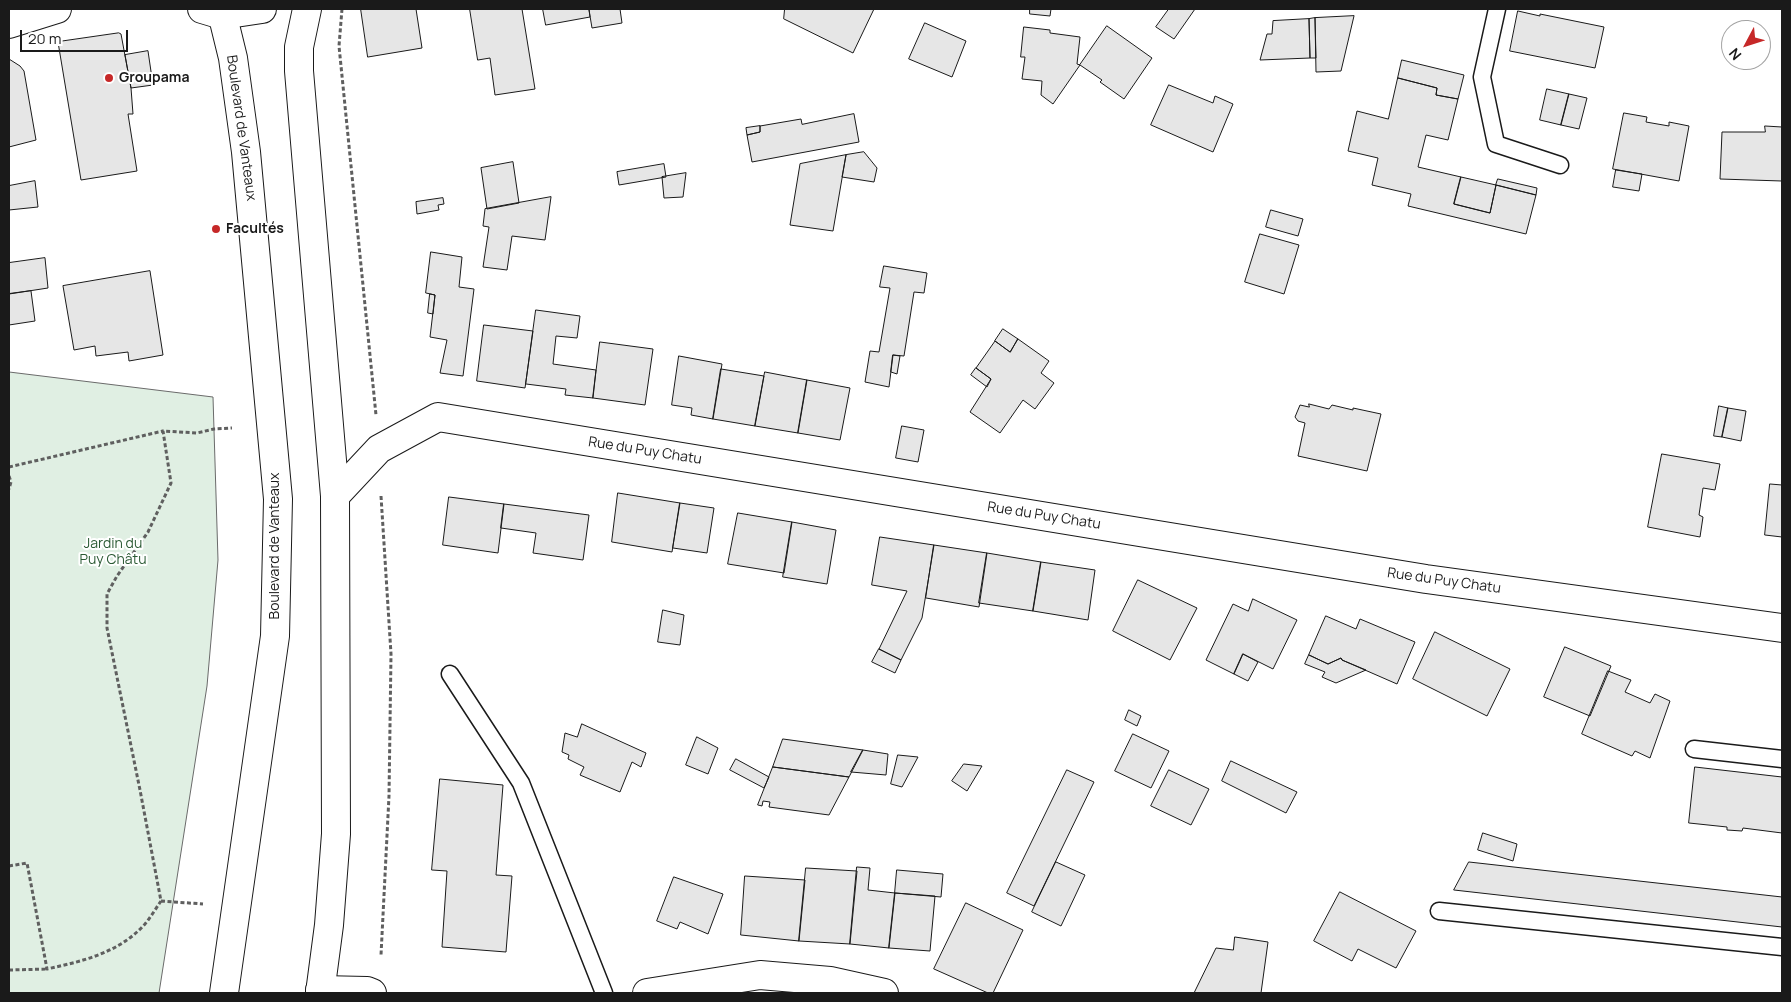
<!DOCTYPE html>
<html>
<head>
<meta charset="utf-8">
<style>
  body { margin:0 }
  #map { position:relative; width:1791px; height:1002px; overflow:hidden; background:#fff; font-family:Manrope,sans-serif }
  canvas { display:block }
  .frame { position:absolute; inset:0; border:10px solid #1a1a1a; pointer-events:none }
  .north { position:absolute; left:1721px; top:20px; width:50px; height:50px; box-sizing:border-box; background:#fff; border:1px solid #a3a3a3; border-radius:50%; rotate:230deg; font-size:14px; font-weight:700; line-height:20px; text-align:center; color:#1a1a1a }
  .north::after { content:''; display:block; margin:auto; width:18px; height:22px; background:#c62828; clip-path:polygon(50% 0,100% 100%,50% 72%,0 100%) }
  .scale { position:absolute; left:20px; top:30px; width:108px; height:22px; box-sizing:border-box; border:2px solid #1a1a1a; border-top:0; padding-left:6px; font-size:15px; line-height:18px; white-space:nowrap; color:#1a1a1a; -webkit-text-stroke:4px #fff; paint-order:stroke }
</style>
</head>
<body>
<div id="map">
<canvas width="1791" height="1002"></canvas>
<div class="frame"></div>
<div class="north">N</div>
<div class="scale">20 m</div>
</div>
<script>
const ctx = document.querySelector('canvas').getContext('2d');
ctx.lineJoin = 'round';
function fillPath(path, color) { ctx.fillStyle = color; ctx.fill(path, 'evenodd'); }
function strokePath(path, color, width, dash) { ctx.strokeStyle = color; ctx.lineWidth = width; ctx.lineCap = dash ? 'butt' : 'round'; ctx.setLineDash(dash || []); ctx.stroke(path); }
function drawText(font, color, halo, rows, align = 'center') {
  ctx.font = font + ' Manrope,sans-serif'; ctx.lineWidth = 4; ctx.setLineDash([]); ctx.textBaseline = 'middle'; ctx.strokeStyle = halo; ctx.fillStyle = color; for (const [text, x, y, turn = 0] of rows) {
    ctx.save(); ctx.translate(x, y); ctx.rotate((+turn || 0) * Math.PI / 180); ctx.textAlign = isNaN(turn) ? turn : align; if (halo) ctx.strokeText(text, 0, 0); ctx.fillText(text, 0, 0); ctx.restore();
  }
}
const green = new Path2D(`
  M9 372 213 397 218 560 207 686 159 993H9Z`);
fillPath(green, '#e0efe3');
strokePath(green, '#6a6a6a', 1);
const building = new Path2D(`
  M361 9H416L422 48 368 57Z
  M470 9H522L535 89 495 95 490 58 478 60Z
  M543 9H589L590 17 546 25Z
  M598 9H620L622 23 592 28 589 10Z
  M785 9H874L853 53 784 19Z
  M1030 9H1051L1050 16 1030 14Z
  M1169 9H1195L1174 39 1156 27Z
  M1518 11 1540 16V14L1604 27 1595 68 1510 51Z
  M1354 16 1341 71 1316 72 1315 18Z
  M1315 18 1316 58H1310L1309 19Z
  M1309 19 1310 58 1260 60 1267 34H1272L1273 21Z
  M925 23 966 41 952 77 909 59Z
  M1107 26 1152 58 1124 99 1100 82 1102 80 1080 65Z
  M1024 27 1050 30V33L1080 37 1077 64 1080 65 1053 104 1041 95 1042 81 1022 79 1025 57H1021Z
  M119 33 121 34 131 88 133 114H128L137 171 81 180 58 42Z
  M148 51 153 85 131 88 125 55Z
  M9 59 20 66 24 71 36 140 9 147Z
  M1402 60 1464 75 1458 99 1436 95 1437 88 1398 78Z
  M1398 78 1437 88 1436 95 1458 99 1448 140 1426 135 1418 167 1461 177 1454 204 1490 213 1496 185 1536 195 1526 234 1408 206 1411 194 1372 185 1378 158 1348 151 1357 111 1388 119Z
  M1169 85 1213 103 1215 96 1233 104 1213 152 1151 125Z
  M1547 89 1569 94 1561 125 1540 120Z
  M1569 94 1587 98 1579 129 1561 125Z
  M1624 113 1647 117 1646 122 1669 126V122L1689 126 1679 181 1613 169Z
  M854 114 859 142 752 162 747 135 760 132V126L801 119 802 124Z
  M760 126V132L747 135 746 128Z
  M1765 126 1782 127V181L1720 179 1722 132H1765Z
  M864 152 877 168 874 182 842 177 846 155Z
  M846 155 833 231 790 225 800 164Z
  M513 162 519 203 487 209 481 168Z
  M664 164 666 177 619 185 617 172Z
  M1616 170 1642 174 1639 191 1613 187Z
  M686 173 683 197 664 198 662 177Z
  M1461 177 1496 185 1490 213 1454 204Z
  M1498 179 1537 188 1536 195 1496 185Z
  M35 181 38 207 9 210V186Z
  M551 197 545 240 512 236 507 270 483 267 489 227 483 226 485 209Z
  M443 198 444 204 438 205 439 210 417 214 416 202Z
  M1271 210 1303 219 1298 236 1266 227Z
  M1260 234 1299 245 1284 294 1245 282Z
  M431 252 462 257 459 287 474 289 463 376 440 373 447 340 430 337 435 295 426 293Z
  M45 258 48 288 9 294V263Z
  M884 266 927 273 924 293 914 292 904 356 893 355 889 387 865 382 870 351 879 352 890 288 880 287Z
  M150 271 163 355 129 361 128 352 96 356 95 346 74 350 63 286Z
  M31 291 35 321 9 325V294Z
  M430 294 435 295 433 314 428 313Z
  M536 310 580 316 577 338 556 336 553 364 596 370 593 398 565 395 566 389 526 384Z
  M484 325 533 331 525 388 477 381Z
  M1003 329 1018 339 1010 352 995 341Z
  M1018 339 1049 361 1041 373 1054 383 1035 409 1023 400 1000 433 970 412 991 379 976 368 995 341 1010 352Z
  M600 342 653 349 645 405 593 398Z
  M893 355 900 356 897 374 891 372Z
  M679 356 722 364 713 419 691 415 692 408 672 405Z
  M976 368 991 379 987 387 971 375Z
  M721 369 764 376 755 426 713 419Z
  M765 372 807 380 798 433 755 426Z
  M807 380 850 388 840 440 798 433Z
  M1309 404 1329 409 1332 405 1353 410V408L1381 414 1367 471 1298 456 1305 423 1298 421 1295 417 1300 405 1309 407Z
  M1719 406 1728 408 1722 437 1714 436Z
  M1728 408 1746 411 1741 441 1722 437Z
  M902 426 924 430 918 462 896 458Z
  M1662 454 1720 464 1715 490 1703 488 1699 515 1703 517 1700 537 1648 527Z
  M1770 484 1782 485V537L1765 535Z
  M618 493 680 503 672 552 612 542Z
  M449 497 504 504 498 553 443 545Z
  M680 503 714 508 707 553 673 548Z
  M504 504 589 515 583 560 533 553 536 533 501 528Z
  M738 513 792 522 784 573 728 564Z
  M792 522 836 530 827 584 783 577Z
  M880 537 934 545 922 618 901 660 879 649 907 591 872 585Z
  M934 545 987 553 979 607 926 598Z
  M987 553 1041 562 1033 611 979 603Z
  M1041 562 1095 570 1088 620 1033 611Z
  M1138 580 1197 608 1170 660 1113 631Z
  M1253 599 1297 620 1273 669 1243 654 1234 674 1206 660 1233 604 1248 611Z
  M663 610 684 615 680 645 658 642Z
  M1326 616 1356 629 1360 619 1415 642 1397 684 1342 660 1341 658 1328 664 1309 655Z
  M1435 632 1510 669 1487 716 1413 679Z
  M1565 647 1611 666 1590 716 1544 697Z
  M879 649 901 660 895 673 872 662Z
  M1243 654 1258 662 1248 681 1234 674Z
  M1309 655 1328 664 1341 658 1342 660 1366 670 1336 683 1322 677 1325 672 1305 664Z
  M1608 671 1631 680 1625 692 1650 703 1655 694 1670 701 1650 758 1635 751 1632 756 1582 734Z
  M1129 710 1141 716 1137 726 1125 720Z
  M582 724 646 753 641 767 632 762 620 792 580 775 584 767 568 759 569 755 562 752 565 733 577 737Z
  M1133 734 1169 751 1151 788 1115 771Z
  M697 737 718 748 708 774 686 765Z
  M783 739 863 750 849 777 773 767Z
  M863 750 888 754 886 775 851 772Z
  M898 755 918 757 902 787 891 784Z
  M736 759 769 777 764 788 730 770Z
  M1231 761 1297 792 1286 813 1222 781Z
  M964 764 982 766 967 791 952 781Z
  M773 767 849 777 829 815 769 807 770 802 763 801 762 806 758 805Z
  M1695 767 1782 777V833L1743 828 1742 831 1727 830V827L1689 823Z
  M1067 770 1094 782 1034 906 1007 893Z
  M1169 770 1209 789 1191 825 1151 806Z
  M440 779 503 785 496 875 512 876 506 952 442 947 447 871 432 870Z
  M1483 833 1517 844 1513 861 1478 850Z
  M1056 862 1085 875 1061 926 1032 912Z
  M1469 862 1782 897V927L1454 890Z
  M857 867 870 868 868 890 895 893 889 948 850 944Z
  M806 868 857 871 850 944 799 941Z
  M897 870 943 874 941 897 895 893Z
  M745 876 805 880 799 941 741 935Z
  M674 877 723 894 708 934 680 922 677 929 657 921Z
  M1340 892 1416 931 1396 968 1358 949 1352 961 1314 941Z
  M895 893 935 896 930 951 889 948Z
  M966 903 1023 930 993 993H988L934 969Z
  M1235 937 1268 942 1261 993H1194L1216 948 1233 950Z`);
fillPath(building, '#e6e6e6');
strokePath(building, '#1a1a1a', 1);
const lane = new Path2D(`
  M1497 9 1482 77 1496 144 1560 165
  M450 674 521 783 604 993
  M1694 749 1782 759
  M1439 911 1782 947`);
const street = new Path2D(`
  M202 9 222 15
  M9 24 57 9
  M335 496 379 449 438 417 1426 579 1782 628`);
const secondary = new Path2D(`
  M320 990 367 991 372 993
  M647 993 760 975 830 981 884 993`);
const primary = new Path2D(`
  M221 9 233 58 246 152 278 499 275 636 224 993
  M307 9 299 47V71L335 496 336 834 329 925 320 993
  M222 15 262 9`);
strokePath(lane, '#1a1a1a', 19);
strokePath(street, '#1a1a1a', 30);
strokePath(secondary, '#1a1a1a', 30);
strokePath(primary, '#1a1a1a', 30);
strokePath(new Path2D(`
  M342 9 339 46 376 415
  M9 467 163 431
  M9 476 11 482 9 489
  M381 496 391 654 389 796 381 955
  M9 866 27 863 47 969C83 961 119 953 145 924 151 917 156 908 161 901L140 790 107 628V594L117 576 148 532 171 483 163 431 197 433 214 429 232 428
  M161 901 203 904
  M9 970 47 969`), '#5f5f5f', 3, [4, 2.5]);
strokePath(lane, '#fff', 16);
strokePath(street, '#fff', 28);
strokePath(secondary, '#fff', 28);
strokePath(primary, '#fff', 28);
for (const [x, y, r, color] of [
  [109,78,5,"#c62828"],
  [216,229,5,"#c62828"]
]) { const dot = new Path2D(); dot.arc(x, y, r, 0, 2 * Math.PI); ctx.fillStyle = color; ctx.fill(dot); strokePath(dot, '#fff', 2); }
drawText('bold 14px', '#1a1a1a', '#fff', [
  ["Groupama",119,78],
  ["Facultés",226,229]
], 'left');
drawText('14px', '#1a1a1a', '#fff', [
  ["Boulevard de Vanteaux",241,128,82],
  ["Rue du Puy Chatu",645,451,9],
  ["Rue du Puy Chatu",1044,516,9],
  ["Boulevard de Vanteaux",275,546,-90],
  ["Rue du Puy Chatu",1444,581,8]
]);
drawText('14px', '#2b5a34', '#fff', [
  ["Jardin du",113,544],
  ["Puy Châtu",113,560]
]);
</script>
</body>
</html>
